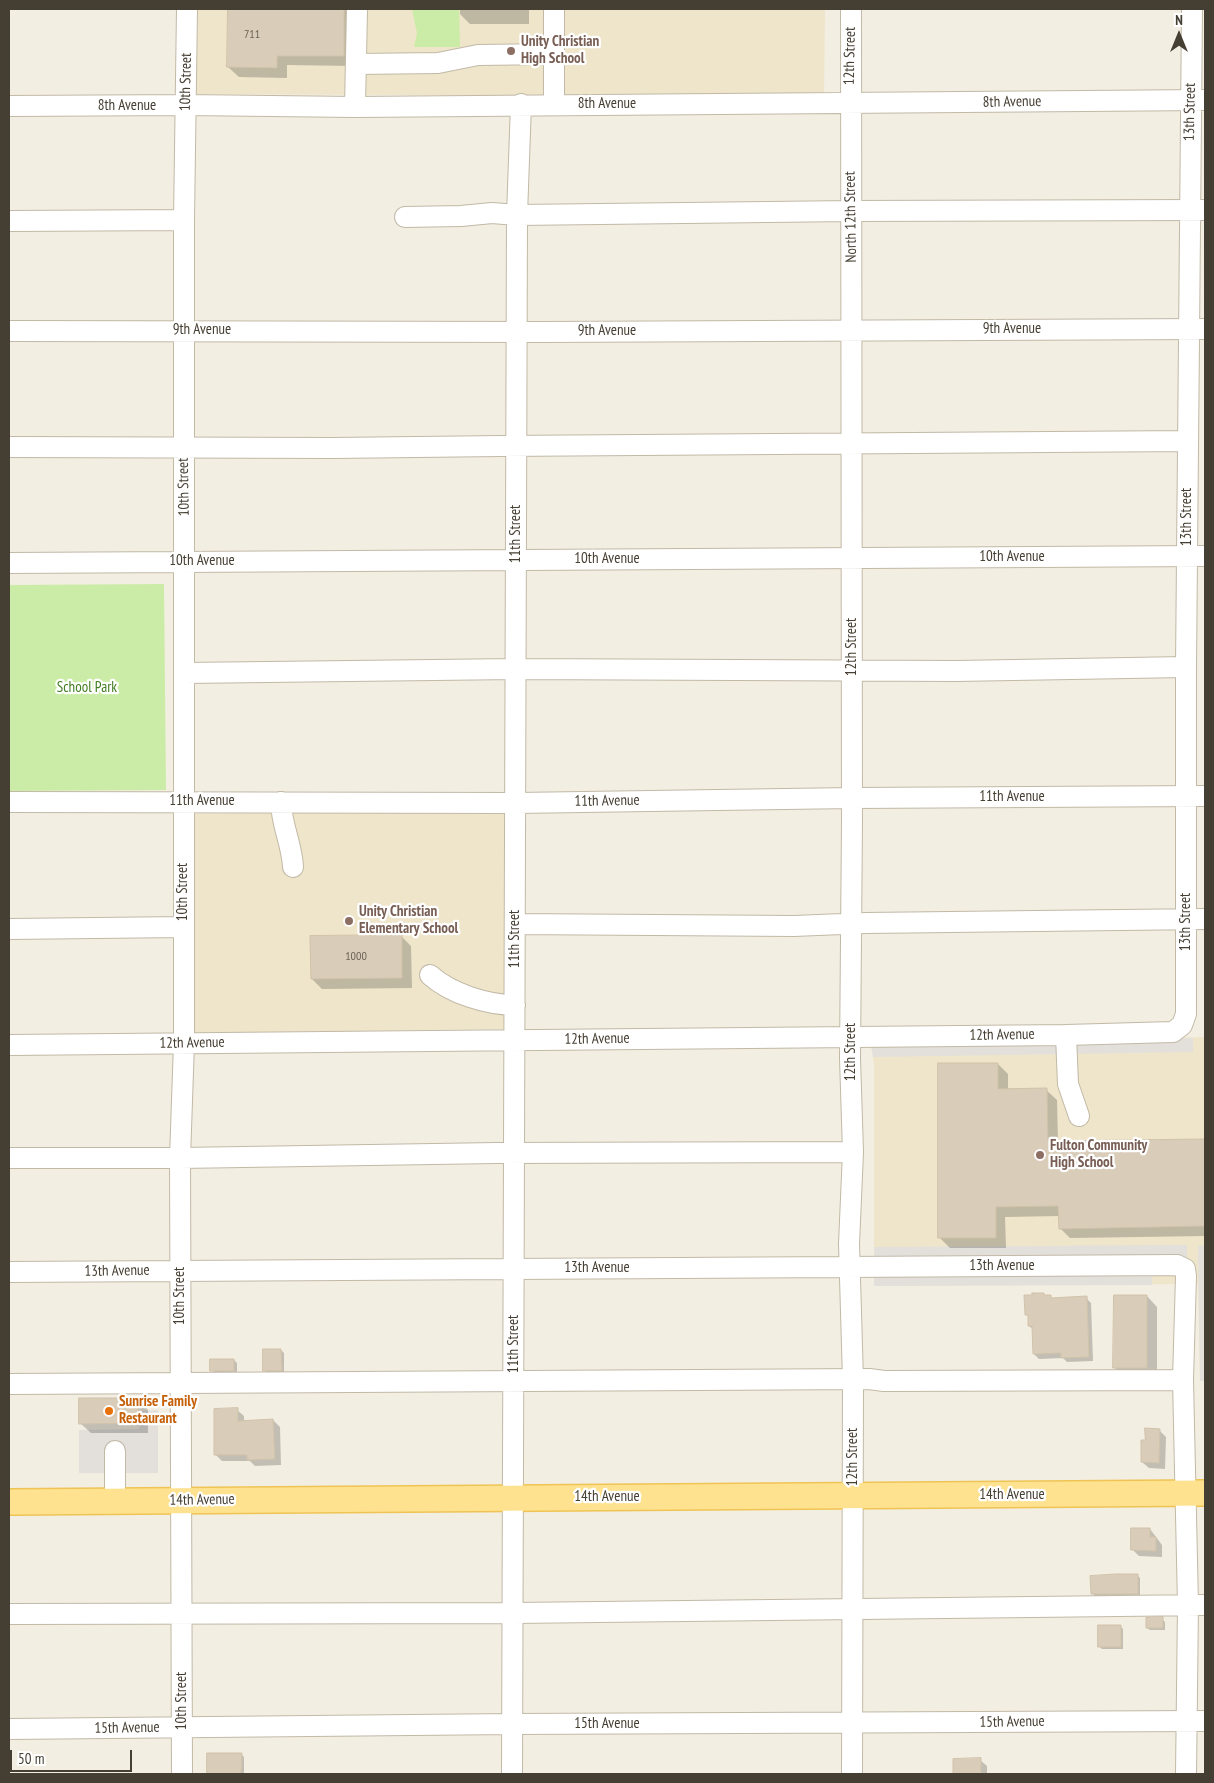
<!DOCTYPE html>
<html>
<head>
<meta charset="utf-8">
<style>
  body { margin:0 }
  #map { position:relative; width:1214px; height:1783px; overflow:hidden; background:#f3eee2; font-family:"PT Sans Narrow",sans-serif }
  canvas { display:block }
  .frame { position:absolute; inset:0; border:10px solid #453e32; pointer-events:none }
  .north { position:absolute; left:1154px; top:10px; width:50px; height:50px; -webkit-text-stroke:4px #fff; paint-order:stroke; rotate:0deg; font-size:14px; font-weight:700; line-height:20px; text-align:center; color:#453e32 }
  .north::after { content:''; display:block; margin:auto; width:18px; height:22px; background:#453e32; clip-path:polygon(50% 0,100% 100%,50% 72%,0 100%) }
  .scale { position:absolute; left:10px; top:1750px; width:122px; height:22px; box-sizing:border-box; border:2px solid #453e32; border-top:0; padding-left:6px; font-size:15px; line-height:18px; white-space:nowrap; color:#453e32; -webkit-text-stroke:4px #fff; paint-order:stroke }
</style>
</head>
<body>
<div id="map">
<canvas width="1214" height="1783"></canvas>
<div class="frame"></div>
<div class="north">N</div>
<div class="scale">50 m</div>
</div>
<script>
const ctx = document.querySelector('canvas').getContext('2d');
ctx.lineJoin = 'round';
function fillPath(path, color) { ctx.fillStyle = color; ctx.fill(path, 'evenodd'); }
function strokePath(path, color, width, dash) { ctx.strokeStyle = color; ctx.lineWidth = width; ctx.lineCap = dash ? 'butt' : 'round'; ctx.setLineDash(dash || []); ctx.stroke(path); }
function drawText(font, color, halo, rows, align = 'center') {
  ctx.font = font + ' "PT Sans Narrow",sans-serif'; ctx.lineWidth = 4.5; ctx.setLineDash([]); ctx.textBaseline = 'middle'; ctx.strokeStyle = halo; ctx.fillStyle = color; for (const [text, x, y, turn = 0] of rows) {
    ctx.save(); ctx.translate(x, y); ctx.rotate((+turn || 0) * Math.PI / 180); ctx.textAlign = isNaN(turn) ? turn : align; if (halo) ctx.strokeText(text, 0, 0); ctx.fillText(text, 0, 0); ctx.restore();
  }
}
fillPath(new Path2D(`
  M198 9H825L824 97 196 94Z
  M505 810 506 1029 192 1033 193 814Z
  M1205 1037V1381H1200L1198 1284 874 1286V1064L871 1045Z`), '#eee5ca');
fillPath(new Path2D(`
  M412 9H459L460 47H414L417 33Z
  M164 584 166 790 9 791V585Z`), '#cbeca6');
fillPath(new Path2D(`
  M1193 1038V1052L873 1057 871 1045Z
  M1187 1245V1261L875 1262 874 1247Z
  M1205 1245V1381H1200L1198 1246Z
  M1153 1271 1152 1285 874 1286V1272Z
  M158 1410V1473H79V1430L139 1429 140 1411Z`), '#e3e0dc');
fillPath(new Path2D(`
  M229 9H354V66L287 65V78L239 77 228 67Z
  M460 9H529V24H470L460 14Z
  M401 936 411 946 412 988 322 989 312 979Z
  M998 1064 1008 1074V1090H1046L1057 1100 1058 1143 1205 1140V1236L1070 1238 1060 1228V1216L1005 1217 1006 1248H950L939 1237Z
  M1050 1296 1053 1299 1086 1298 1091 1303 1093 1361 1067 1362 1063 1358 1039 1359 1034 1354V1330L1029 1326V1317L1026 1314 1045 1297Z
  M1147 1296 1157 1307V1378H1125L1115 1368Z
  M281 1350 284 1353V1373H267L264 1370Z
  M234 1360 237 1363V1373H215L212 1370Z
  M138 1399 148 1410V1433H91L80 1423Z
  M237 1410 244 1416V1422L273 1420 280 1427 281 1465 255 1466 250 1461H222L215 1454Z
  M1159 1430 1166 1437 1165 1469 1149 1468 1142 1462 1146 1442Z
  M1150 1529 1162 1545V1557L1139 1556 1132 1549Z
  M1137 1575 1140 1578V1596H1095L1092 1593Z
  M1162 1619 1165 1622V1630H1150L1147 1628Z
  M1120 1626 1123 1629V1649H1102L1099 1646Z
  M208 1754H241L244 1757V1774H208Z
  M954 1760H980L987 1766V1774H954Z`), '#0003');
const building = new Path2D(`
  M228 9H344V56H277V68L227 67Z
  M402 935V978L311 979 310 936Z
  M938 1063H998V1089L1047 1088 1048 1141 1205 1139V1226L1059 1229 1058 1206 996 1207V1238H938Z
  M1032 1293H1044V1295H1051V1298L1087 1296 1089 1357 1061 1358V1353L1033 1354 1032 1326H1028V1315H1025L1024 1295H1032Z
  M1114 1295H1147V1368H1113Z
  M263 1349H281L282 1371H263Z
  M210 1359H234V1371H210Z
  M79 1398H138V1423L79 1424Z
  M238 1408V1421L273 1419 275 1459 247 1460V1455H214V1409Z
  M1145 1428 1160 1429 1159 1463 1141 1462V1440H1145Z
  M1131 1528H1150V1537H1156V1551L1131 1550Z
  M1116 1574H1138V1594H1091L1090 1576Z
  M1163 1617V1628H1146V1618Z
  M1098 1625H1121V1647H1098Z
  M207 1753H242L241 1774H207Z
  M981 1758V1774H953V1759Z`);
fillPath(building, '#d9cdba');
strokePath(building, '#d1c2a9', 1);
const minor = new Path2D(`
  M554 9V54
  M851 9 852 821 850 1058 853 1152 849 1244 853 1380 852 1774
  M356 64 438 63 478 55 554 54V104
  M9 106 186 105 355 107 1205 100
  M355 107 357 9
  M405 217 461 216 492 213 517 215 851 211 1205 210
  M9 221 184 220
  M9 331 541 332 1205 329
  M9 447 332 448 501 446 1187 441
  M9 563 1205 556
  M184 673 516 669 956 671 1186 667
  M9 802 516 803 852 798 1205 796
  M281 802C281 824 292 844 293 867
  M515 924 794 926 866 923 1205 919
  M9 929 183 927
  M430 975C451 994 488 1005 515 1005
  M1066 1035 1068 1084 1079 1116
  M9 1045 1066 1035 1173 1032 1182 1025 1186 1014V667L1192 9
  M9 1158H180L497 1153 853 1152
  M9 1272 1177 1265 1185 1269 1186 1276 1183 1380 1188 1605 1186 1774
  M9 1384 869 1379 884 1381 1183 1380
  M115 1451V1501
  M9 1614 513 1613 1205 1605
  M9 1729 512 1724 1205 1721
  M182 1774 180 1158 184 1043V220L187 9
  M512 1774 517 215 521 104`);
const major = new Path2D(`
  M9 1502 1205 1493`);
strokePath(minor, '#c2b9a7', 22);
strokePath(major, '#efc454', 28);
strokePath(minor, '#fff', 20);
strokePath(major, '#ffe28f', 25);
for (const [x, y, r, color] of [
  [511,51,5,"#8d6e63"],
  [349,921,5,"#8d6e63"],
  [1040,1155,5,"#8d6e63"],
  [109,1411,5,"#e8710a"]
]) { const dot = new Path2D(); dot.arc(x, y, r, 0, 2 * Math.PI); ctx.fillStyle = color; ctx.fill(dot); strokePath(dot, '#fff', 2); }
drawText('12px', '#6a6254', null, [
  ["711",252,35],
  ["1000",356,957]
]);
drawText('bold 15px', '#785e54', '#fff', [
  ["Unity Christian",521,42],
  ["High School",521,59],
  ["Unity Christian",359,912],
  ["Elementary School",359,929],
  ["Fulton Community",1050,1146],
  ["High School",1050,1163]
], 'left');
drawText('15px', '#453e32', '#fff', [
  ["12th Street",850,56,-89],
  ["10th Street",186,82,-89],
  ["8th Avenue",1012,102,-1],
  ["8th Avenue",607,104],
  ["8th Avenue",127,106],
  ["13th Street",1190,112,-89],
  ["North 12th Street",851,217,-91],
  ["9th Avenue",1012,329],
  ["9th Avenue",202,330],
  ["9th Avenue",607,331],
  ["10th Street",184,487,-91],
  ["13th Street",1187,517,-90],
  ["11th Street",516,534,-90],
  ["10th Avenue",1012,557],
  ["10th Avenue",607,559],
  ["10th Avenue",202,561],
  ["12th Street",852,647,-90],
  ["11th Avenue",1012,797],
  ["11th Avenue",202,801],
  ["11th Avenue",607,801,-1],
  ["10th Street",183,892,-90],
  ["13th Street",1186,922,-90],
  ["11th Street",515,939,-90],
  ["12th Avenue",1002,1035,-1],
  ["12th Avenue",597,1039,-1],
  ["12th Avenue",192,1043,-1],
  ["12th Street",851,1052,-90],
  ["13th Avenue",1002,1266],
  ["13th Avenue",597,1268],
  ["13th Avenue",117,1271,-1],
  ["10th Street",180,1296,-90],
  ["11th Street",514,1344,-90],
  ["12th Street",853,1457,-90],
  ["14th Avenue",1012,1495],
  ["14th Avenue",607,1497],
  ["14th Avenue",202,1500,-1],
  ["10th Street",182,1701,-90],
  ["15th Avenue",1012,1722,-1],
  ["15th Avenue",607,1724],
  ["15th Avenue",127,1728,-1]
]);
drawText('15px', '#417c20', '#fff', [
  ["School Park",87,688]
]);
drawText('bold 15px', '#c56008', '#fff', [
  ["Sunrise Family",119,1402],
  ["Restaurant",119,1419]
], 'left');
</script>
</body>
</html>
